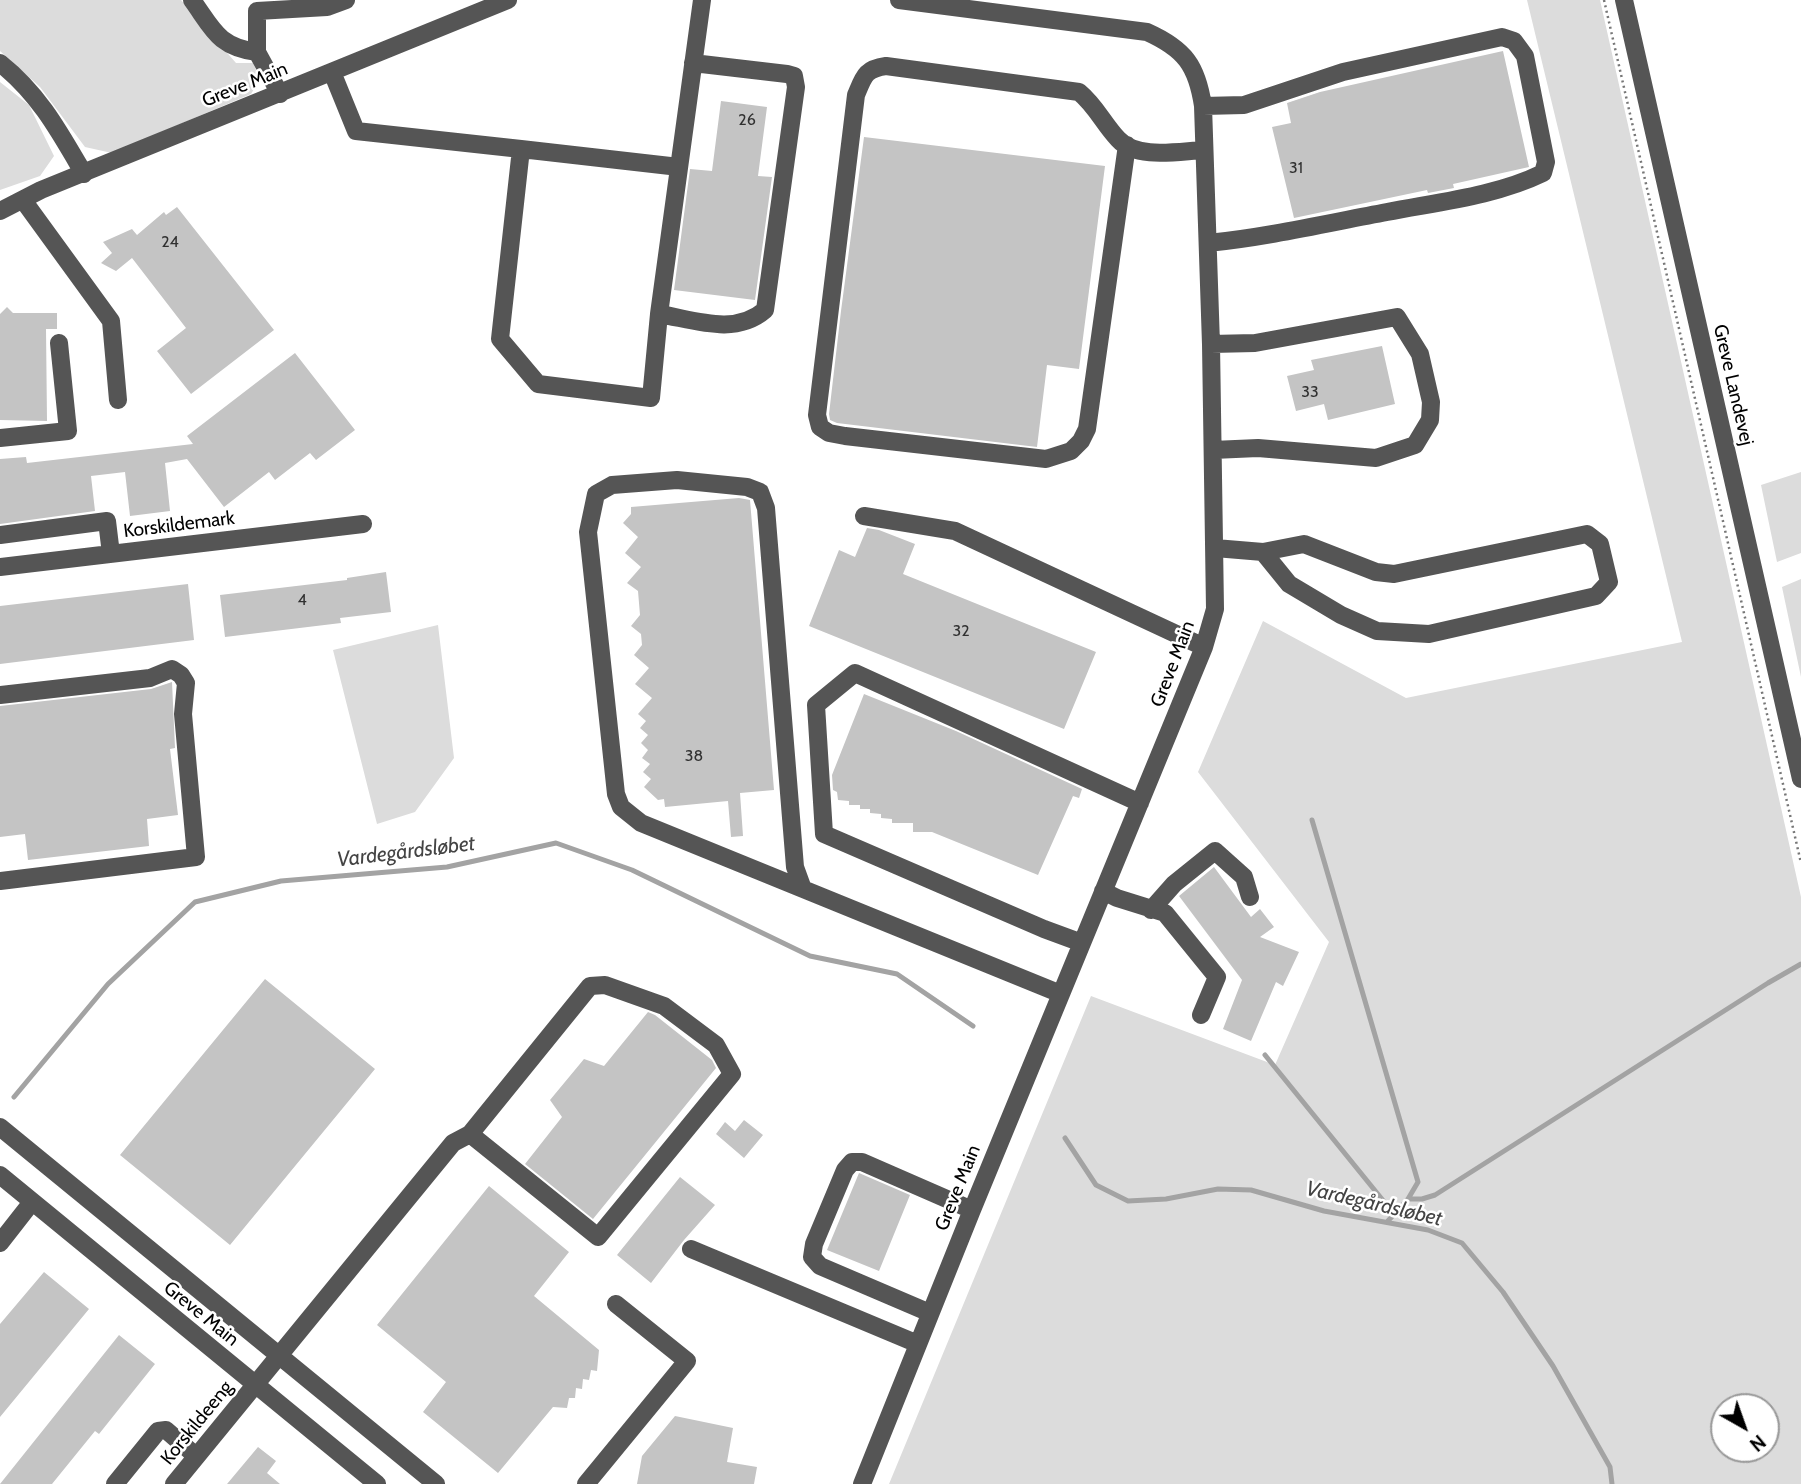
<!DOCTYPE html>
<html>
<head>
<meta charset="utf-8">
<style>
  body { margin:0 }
  #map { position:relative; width:1801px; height:1484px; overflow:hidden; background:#fff; font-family:Cabin,sans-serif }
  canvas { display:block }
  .north { position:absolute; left:1710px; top:1393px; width:70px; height:70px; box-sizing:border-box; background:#fff; border:2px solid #999; border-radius:50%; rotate:140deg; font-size:19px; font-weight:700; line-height:28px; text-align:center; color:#000 }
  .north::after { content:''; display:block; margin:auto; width:24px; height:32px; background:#000; clip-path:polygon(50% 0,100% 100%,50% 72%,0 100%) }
</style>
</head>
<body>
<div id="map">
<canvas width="1801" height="1484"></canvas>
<div class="north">N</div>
</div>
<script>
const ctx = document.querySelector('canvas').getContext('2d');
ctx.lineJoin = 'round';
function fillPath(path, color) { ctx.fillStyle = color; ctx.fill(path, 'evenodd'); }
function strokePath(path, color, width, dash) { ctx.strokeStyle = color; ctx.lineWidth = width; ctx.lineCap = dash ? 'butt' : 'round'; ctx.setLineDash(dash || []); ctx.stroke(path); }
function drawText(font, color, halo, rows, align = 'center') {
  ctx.font = font + ' Cabin,sans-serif'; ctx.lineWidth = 5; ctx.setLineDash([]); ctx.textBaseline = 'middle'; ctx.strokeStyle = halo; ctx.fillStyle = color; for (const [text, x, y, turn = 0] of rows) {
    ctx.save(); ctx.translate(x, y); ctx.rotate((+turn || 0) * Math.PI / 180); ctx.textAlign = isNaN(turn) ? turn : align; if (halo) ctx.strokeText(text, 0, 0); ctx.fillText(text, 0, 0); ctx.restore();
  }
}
fillPath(new Path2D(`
  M0 0H181L236 63H253L260 79 251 94 112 153 85 147 40 87 0 51Z
  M1527 0H1600L1801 897V1484H889L1091 996 1275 1065 1329 942 1198 772 1263 621 1406 698 1682 642ZM1724 1407H1766V1449H1724Z
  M0 82 29 105 54 156 40 176 0 190Z
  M1801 472V553L1777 562 1761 485Z
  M1801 579V677L1782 587Z
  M438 625 454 758 415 812 377 824 333 650Z`), '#dcdcdc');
strokePath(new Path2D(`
  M1312 820 1418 1182 1408 1199 1387 1222
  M1265 1055 1394 1214
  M14 1097 108 984 195 902 281 881 447 867 556 843 632 870 810 956 897 974 973 1026
  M1065 1138 1096 1185 1128 1201 1166 1199 1218 1189 1251 1190 1324 1211 1428 1230 1462 1243 1503 1292 1553 1366 1610 1467 1612 1484
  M1408 1199H1422L1435 1195 1768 983 1801 964`), '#a3a3a3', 5);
fillPath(new Path2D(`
  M1503 51 1529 167 1453 184 1454 188 1428 193 1427 190 1294 218 1272 127 1291 123 1287 103 1320 92Z
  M721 101 767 107 758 176 772 177 755 300 674 290 690 169 712 171Z
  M864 137 1105 166 1079 369 1047 365 1037 447 837 423 830 420 829 414 841 311Z
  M177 207 274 330 191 394 157 351 186 328 132 258 116 271 101 263 112 253 103 242 132 229 137 235 164 212 166 215Z
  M7 307 13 313H57V329H46L47 421 0 420V314Z
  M1382 346 1395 404 1328 420 1324 404 1296 411 1287 376 1314 370 1311 360Z
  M295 353 355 430 316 460 310 453 275 480 269 472 224 507 187 459 165 463 170 511 130 516 125 472 91 476 95 511 0 524V459L26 457 27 463 193 444 187 436Z
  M739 498 750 500 774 790 740 793 743 836 731 837 728 801 665 807 664 799 658 800 644 787 651 779 643 772 650 764 642 758 648 750 641 743 648 735 640 728 646 721 638 714 652 698 635 684 649 668 634 655 642 645 641 634 631 626 640 615 638 591 627 583 641 567 625 553 638 537 623 523 631 514V507Z
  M867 528 879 530 915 544 903 574 1096 652 1064 729 809 626 839 550 855 557Z
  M386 572 391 612 340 618 341 623 225 637 220 595 347 580V578Z
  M188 584 194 640 0 664V606Z
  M172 682 175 748 170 749 178 815 147 819 149 846 28 860 25 834 0 837V706L151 689Z
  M864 694 956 731 1082 789 1079 798 1073 796 1038 875 932 832H913V823H892V819L881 818V814L870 813V809H860V805H849V801L838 800 837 792 833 790 832 775Z
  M1214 867 1251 917 1260 909 1274 927 1260 937 1299 952 1283 986 1276 982 1251 1041 1223 1029 1242 980 1179 896Z
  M265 979 375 1069 230 1245 120 1155Z
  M648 1012 655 1015 712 1060 716 1068 593 1219 525 1164 562 1117 550 1100 584 1059 604 1066Z
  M744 1120 763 1135 744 1158 716 1134 725 1122 735 1131Z
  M859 1173 910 1195 879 1271 827 1250Z
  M680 1177 715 1205 684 1240 651 1283 617 1255Z
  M489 1186 569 1252 534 1296 599 1350 597 1371 591 1370 589 1380 583 1379 582 1389 576 1388 575 1398H569L567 1408 553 1407 498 1473 423 1412 446 1382 377 1325Z
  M44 1272 89 1309 0 1417V1324Z
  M119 1335 155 1364 99 1434 95 1431 52 1484H0Z
  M675 1416 733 1428 727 1462 757 1467 754 1484H637L642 1456Z
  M258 1447 276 1461 267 1473 280 1484H227Z`), '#c4c4c4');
strokePath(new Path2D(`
  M1604 0 1801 863`), '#777', 2.5, [2, 3.5]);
strokePath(new Path2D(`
  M192 0C213 29 218 47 257 52
  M1624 0 1801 779
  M0 63C39 94 59 131 84 174
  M332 72 356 131 521 149 500 339 538 384 651 398 659 314 702 0
  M280 94 257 52V11L327 7 346 0
  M1203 106 1244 105 1343 72 1502 37 1514 41 1525 56 1546 162 1543 173C1496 196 1438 202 1387 212 1328 223 1268 237 1208 243
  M1127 145 1087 429 1081 441 1071 451 1046 459 845 436 829 433 820 427 817 415 856 95C864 76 865 69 886 66L1079 92C1096 106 1103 123 1118 139 1137 160 1179 151 1204 150
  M521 149 679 167
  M23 200 111 321 118 400
  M0 211 41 190 508 0
  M659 314C695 320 735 336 765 310L796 87 794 76 787 74 693 63
  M1211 344 1255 343 1397 317 1420 354 1431 402 1430 420 1415 445 1376 458 1258 448 1213 450
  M0 438 68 431 59 343
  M864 516 955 531 1204 647
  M0 535 107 521 111 554
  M1215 548 1263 552 1289 584 1341 615 1377 631 1429 634 1596 596 1609 582 1600 544 1587 534 1394 574 1376 572 1304 544 1263 552
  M0 567 363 524
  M0 695 150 678 172 669 181 675 186 683 183 714 196 857 0 881
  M803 889 641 823 621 807 616 794 588 532 596 494 612 485 677 480 747 487 760 492 766 508 795 867 803 889 1061 994
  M1103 891 1117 898 1165 913 1217 977 1201 1015
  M1151 910 1174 884 1215 851 1244 877 1250 897
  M1082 943 1044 929 824 834 816 705 855 673 1140 803
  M605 985 664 1006 716 1045 732 1074 598 1237 470 1134 590 986Z
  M0 1127 436 1484
  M0 1175 377 1484
  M0 1243 32 1202
  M691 1249 918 1344
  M930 1313 820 1266 812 1257 814 1244 845 1170 852 1162H862L972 1210
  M115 1484 158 1431 166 1430 196 1456
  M174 1484 453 1143 470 1134
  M586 1484 687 1361 616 1304
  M862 1484 972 1210 1204 647 1215 609 1211 344 1203 106C1197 66 1185 49 1147 32L899 0`), '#555', 18);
drawText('16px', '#313131', null, [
  ["26",747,120],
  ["31",1296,168],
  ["24",170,242],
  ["33",1310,392],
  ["4",302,600],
  ["32",961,631],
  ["38",694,756]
]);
drawText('19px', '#000', '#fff', [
  ["Greve Main",245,85,-22],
  ["Greve Landevej",1733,385,77],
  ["Korskildemark",179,525,-7],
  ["Greve Main",1173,664,-69],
  ["Greve Main",958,1188,-68],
  ["Greve Main",201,1314,39],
  ["Korskildeeng",197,1423,-51]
]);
drawText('italic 21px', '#444', '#fff', [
  ["Vardegårdsløbet",406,852,-7],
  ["Vardegårdsløbet",1374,1204,13]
]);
</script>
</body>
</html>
